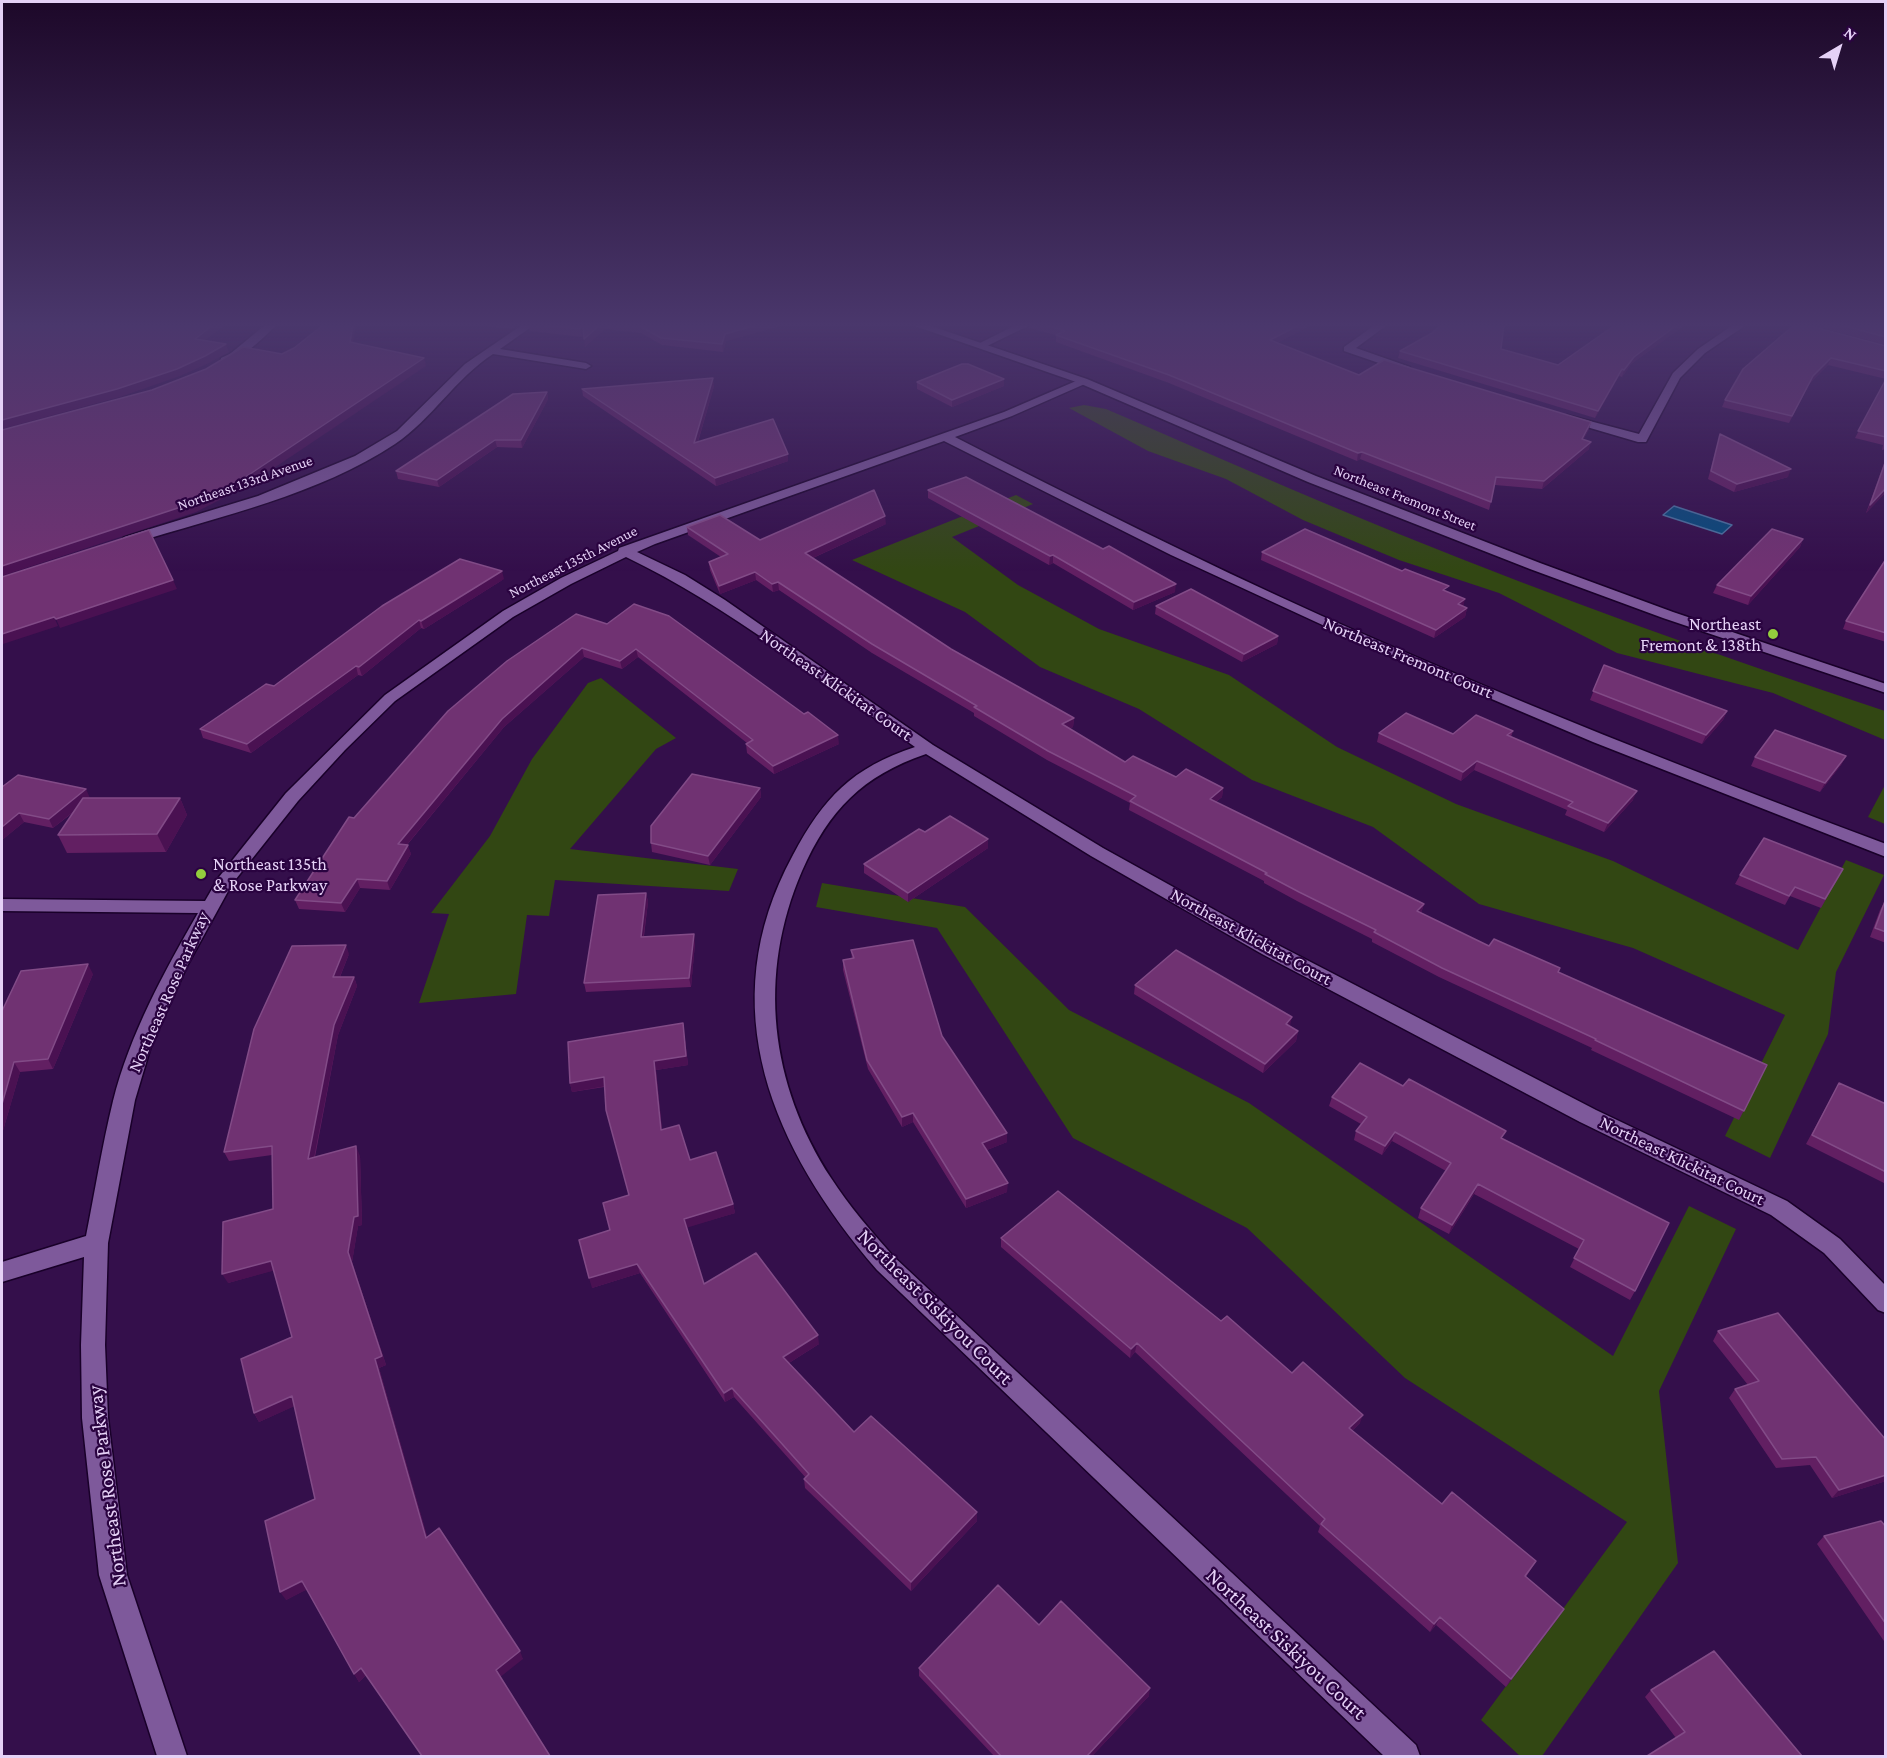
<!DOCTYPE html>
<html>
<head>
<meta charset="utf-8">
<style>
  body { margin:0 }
  #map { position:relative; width:1887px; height:1758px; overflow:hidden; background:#340f4b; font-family:"Crimson Pro",serif }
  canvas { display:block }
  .frame { position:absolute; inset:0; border:3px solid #e5d1f6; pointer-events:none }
  .north { position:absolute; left:1809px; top:18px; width:60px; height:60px; -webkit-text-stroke:4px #2a0340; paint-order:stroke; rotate:38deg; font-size:16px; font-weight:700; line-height:24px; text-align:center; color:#e5d1f6 }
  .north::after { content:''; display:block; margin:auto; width:21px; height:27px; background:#e5d1f6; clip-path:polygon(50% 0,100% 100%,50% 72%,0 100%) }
</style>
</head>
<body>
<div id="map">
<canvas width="1887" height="1758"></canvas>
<div class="frame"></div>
<div class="north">N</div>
</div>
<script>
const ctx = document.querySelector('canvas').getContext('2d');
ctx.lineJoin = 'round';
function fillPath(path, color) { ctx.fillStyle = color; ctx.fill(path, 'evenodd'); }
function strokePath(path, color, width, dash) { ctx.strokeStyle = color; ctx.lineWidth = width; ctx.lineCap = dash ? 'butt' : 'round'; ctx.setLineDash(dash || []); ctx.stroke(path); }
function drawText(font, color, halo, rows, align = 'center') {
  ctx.font = font + ' "Crimson Pro",serif'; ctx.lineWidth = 4.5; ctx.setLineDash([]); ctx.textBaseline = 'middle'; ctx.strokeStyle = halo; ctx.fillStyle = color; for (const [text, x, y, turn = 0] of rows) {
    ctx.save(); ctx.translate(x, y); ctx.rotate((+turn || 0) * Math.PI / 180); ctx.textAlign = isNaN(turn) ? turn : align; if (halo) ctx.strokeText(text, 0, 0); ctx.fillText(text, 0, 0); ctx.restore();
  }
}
fillPath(new Path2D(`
  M1084 405 1106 409C1204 451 1300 494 1399 534 1559 599 1722 657 1885 711V740L1773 693 1617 653 1499 593 1399 560 1303 520 1226 479 1148 451 1069 408Z
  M1016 495 1033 504 952 537 1018 585 1099 629 1229 675 1337 747 1456 804 1613 861 1798 950 1846 860 1884 875 1836 972 1828 1034 1770 1158 1725 1136 1785 1015 1633 948 1479 904 1373 827 1252 780 1139 709 1040 667 965 612 852 560Z
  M601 678 676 738 656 749 570 849 738 869 729 891 555 880 549 916 527 915 516 994 419 1003 449 914 431 913 490 836 532 759 588 683Z
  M1885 785V824L1868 817Z
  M822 883 965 907 1069 1010 1249 1103 1613 1356 1689 1206 1736 1229 1659 1391 1678 1563 1542 1756H1520L1481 1720 1627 1522 1405 1378 1247 1228 1073 1138 937 928 816 907Z`), '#324713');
const water = new Path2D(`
  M1674 506 1732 525 1722 534 1663 515Z`);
fillPath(water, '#07487b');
strokePath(water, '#4a71a0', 1.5);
const street = new Path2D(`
  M265 325H276C266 336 236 365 221 362V358L230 354Z
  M522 325H534L500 349 586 363 591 366 586 369 493 354C455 379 432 419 395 444 318 495 221 516 134 543H124L122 540 124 537 258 496 355 456 397 431 465 364Z
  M1016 325H1030L985 347 976 345Z
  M1375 325H1387L1356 348 1410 367V371H1402L1344 351V347Z
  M1733 325H1746L1705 353 1680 378 1646 442H1638L1563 420 1561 418 1567 415 1639 434 1673 373 1698 349Z
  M1083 378 1088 381 1087 383 1012 416 955 437C1076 499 1198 560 1322 616 1507 698 1696 773 1886 844V857L1593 742 1381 652 1171 555 944 441 655 544 637 552 685 575 725 600 933 745 1103 848 1276 944 1596 1110 1787 1201 1840 1239 1886 1286V1313L1878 1310 1824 1253 1771 1215 1580 1122 1262 954 1091 856 926 754C862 776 829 810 802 871 757 975 770 1084 831 1178 849 1206 871 1231 893 1256L1416 1745 1420 1756H1384L877 1270C773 1149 710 1007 793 855 824 797 852 768 915 747 821 681 730 607 626 557L571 584 513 617 395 701 345 750 298 801 232 884 187 966 151 1046 135 1100 108 1243 105 1345 108 1418 127 1575 187 1756H157L99 1575 82 1418 81 1345 84 1257 2 1282V1262L86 1236C95 1191 102 1146 113 1101 130 1034 164 972 198 913L2 911V899L205 901 219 877 286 793 385 695 503 611 561 578 618 551 619 548 1004 412Z`);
const secondary = new Path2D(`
  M912 325H928L1087 379 1316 476 1540 563 1673 612 1886 684V693L1663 618 1530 569 1308 482 1079 383Z`);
strokePath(street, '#190029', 3);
strokePath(secondary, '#190029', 3);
fillPath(street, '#7e599b');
fillPath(secondary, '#7e599b');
fillPath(new Path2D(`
  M475 325H518L512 329Z
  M528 325H784L726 341 723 352 662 345 641 333 605 329 585 347 584 333 582 337 530 331Z
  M1029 325H1311L1277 343 1359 375 1589 429 1583 440 1589 449 1542 489 1495 485 1489 510 1360 459 1357 461 1169 383 1056 342V335L1029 328Z
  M1615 325H1685L1631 364 1622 377 1619 376 1595 418 1398 358 1400 351 1432 333 1501 349 1558 365Z
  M1811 325H1886V345Z
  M1886 346V379L1828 365 1810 383 1789 423 1722 407 1725 400 1743 369Z
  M1004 379V386L952 407 917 389V382Z
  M1886 379V449L1882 450 1883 445 1855 438Z
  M714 386 698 442 788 454V461L716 486 583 396 582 389Z
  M547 392 548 399 522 448 497 447 439 487 398 479 396 471Z
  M1720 434 1788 477 1734 492 1708 479Z
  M1886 458V492L1866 513Z
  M928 490 1103 549 1175 592 1133 610 1053 563 1049 565 928 498Z
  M886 524 813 558 951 649 1074 718 1073 727 1069 729 1125 762 1176 777 1223 788 1222 797 1216 802 1424 904 1421 913 1489 946 1560 968 1559 973 1767 1065 1739 1120 1591 1050 1592 1048 1439 977 1372 942V939L1297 901 1264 883V881L1129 810 1130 803 1047 760 974 716V713L872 653 779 590 773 592 756 580 720 594 710 570 709 562 721 557 688 535 687 527 760 540Z
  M1803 539 1800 547 1748 605 1713 593 1717 585Z
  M1262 552 1447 592 1463 607 1467 608 1465 617 1434 638 1261 560Z
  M1886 559V642L1843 629 1846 621Z
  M504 579 424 629 421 628 362 676 358 675 251 753 203 738 200 729 274 686Z
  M1156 606 1278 636 1277 644 1242 662 1155 614Z
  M576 614 839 744 774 774 747 753 746 744 747 743 638 657 622 669 584 657 504 727 407 845 411 854 390 890 360 888 345 912 299 909 295 900 354 818Z
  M1604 665 1727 711 1723 720 1702 744 1590 700Z
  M1513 731 1511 737 1633 800 1604 832 1565 815 1567 810 1474 770 1461 781 1377 742 1379 733 1453 734Z
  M1846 756 1841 765 1820 792 1751 766 1755 757Z
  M2 787 90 798H180L187 815 166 852 67 853 58 835 75 811 53 828 24 822 2 840Z
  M760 788 761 797 710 865 652 852 651 843Z
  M925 832 988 848 908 902 864 873V864Z
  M1740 875 1838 878 1821 908 1790 896 1785 905 1735 884Z
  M646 893 648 902 644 936 695 943 691 987 586 992 584 983Z
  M1885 901 1886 943 1870 937 1880 910Z
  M851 950 942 1036 1007 1133V1142L987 1150 1007 1192 966 1208 913 1122 902 1127 868 1069 843 970V960L852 959Z
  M349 954 340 977H354L357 986 338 1035 315 1157 360 1156 362 1225 358 1226 352 1262 386 1365 379 1368 427 1537 523 1659 366 1675 359 1682 307 1589 286 1600 315 1499 294 1406 259 1422 254 1413 292 1337 274 1270 228 1283 273 1209 272 1155 229 1161 224 1152Z
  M93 974 53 1069 20 1072 2 1134V1011Z
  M1135 985 1290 1026 1298 1031 1296 1041 1263 1073 1134 994Z
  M683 1023 688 1065 656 1070 662 1130 733 1204 735 1213 687 1227 704 1284 819 1344 789 1363 854 1432 977 1512V1521L911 1591 805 1488 804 1479 806 1478 734 1397 725 1402 640 1273 592 1288 610 1230 629 1195 604 1087 572 1092 570 1083Z
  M1839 1083 1886 1104V1184L1806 1144Z
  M1332 1097 1503 1139 1635 1291 1630 1300 1570 1267 1579 1249 1474 1194 1449 1234 1418 1218 1421 1208 1446 1171 1392 1141 1382 1155 1354 1140 1356 1131 1361 1124 1329 1106Z
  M1001 1238 1221 1321 1360 1423 1352 1431 1442 1504 1536 1561 1526 1577 1564 1609 1506 1687 1436 1625 1430 1632 1318 1532 1320 1526 1135 1352 1130 1358 1001 1247Z
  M1718 1331 1886 1440V1481L1832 1498 1810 1465 1776 1468 1729 1398 1735 1389 1748 1385 1713 1341Z
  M1886 1527V1644L1817 1544 1824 1536Z
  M1039 1625 1149 1696 1092 1756H994L919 1676V1668Z
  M1651 1690 1802 1756 1676 1738 1645 1697Z`), '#621f62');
fillPath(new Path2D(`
  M213 325H225L198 346 195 339Z
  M353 325H356L352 350 350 342Z
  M511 325H518L512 329Z
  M582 325H584L585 331 582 337 580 329Z
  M600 325H605V329L585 347 584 339Z
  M757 325H784L726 341 723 352 722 344 725 334Z
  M1299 325H1311L1269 347 1270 340Z
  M1677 325H1685L1631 364 1622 377 1624 370 1634 357Z
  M226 344 229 352 207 364 180 376 120 397 2 429V420Z
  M424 358 426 366 247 486 196 512 2 576V566Z
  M1831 358 1828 365 1810 383 1789 423 1813 376Z
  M1622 369 1619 376 1595 418 1598 411Z
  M713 378 714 386 695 451 694 443Z
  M1004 379V386L952 407V400Z
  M547 392 548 399 522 448 521 440Z
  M1591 422 1589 429 1579 447 1582 439Z
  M495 440 497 447 439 487 437 480Z
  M1591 442 1589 449 1542 489 1544 481Z
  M1362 452 1360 459 1357 461 1358 453Z
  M788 454V461L716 486 715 478Z
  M1791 469 1788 477 1734 492 1737 484Z
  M1886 488V492L1866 513 1870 505Z
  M885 516 886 524 806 561 805 553Z
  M1803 539 1800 547 1748 605 1751 596Z
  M1053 555V563L1049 565 1050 556Z
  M502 571 504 579 424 629 421 621Z
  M755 572 756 580 720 594 719 586Z
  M173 580 177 589 60 628 56 619Z
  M778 582 779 590 773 592 772 584Z
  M1176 584 1175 592 1133 610 1134 602Z
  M1465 599 1463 608 1458 604Z
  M1467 608 1465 617 1434 638 1436 630Z
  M54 617 58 626 3 644 2 641V634Z
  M419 620 421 628 362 676 359 667Z
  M1278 636 1277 644 1242 662 1244 654Z
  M582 648 584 657 504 727 400 853 398 844 502 719Z
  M636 649 638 657 622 669 620 661Z
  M356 666 358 675 251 753 247 744Z
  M1727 711 1723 720 1702 744 1706 735Z
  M1074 718 1073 727 1061 733 1062 724Z
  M838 735 839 744 774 774 773 766Z
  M1846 756 1841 765 1820 792 1825 783Z
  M1477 761 1474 770 1461 781 1463 772Z
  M760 788 761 797 710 865 708 856Z
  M1223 788 1222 797 1208 808 1210 799Z
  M86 789 90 798 53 828 49 819Z
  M1637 791 1633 800 1604 832 1608 823Z
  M180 798 187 815 166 852 157 834Z
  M19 813 24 822 2 840V827Z
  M988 839V848L908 902V893Z
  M408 845 411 854 390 890 387 881Z
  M357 879 360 888 345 912 341 903Z
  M646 893 648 902 642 946 641 937Z
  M1424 904 1421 913 1417 911Z
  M694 934 695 943 691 987 689 978Z
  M346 945 349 954 336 986 333 977Z
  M88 964 93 974 53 1069 48 1059Z
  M354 977 357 986 338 1035 312 1168 308 1159 334 1025Z
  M1292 1017 1290 1026 1286 1024Z
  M683 1023 688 1065 656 1070 663 1139 661 1130 654 1061Z
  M1298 1031 1296 1041 1263 1073 1265 1064Z
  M14 1062 20 1072 2 1134V1104Z
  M604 1077 606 1086 572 1092 570 1083Z
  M913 1113V1122L902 1127V1117Z
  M1395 1132 1392 1141 1382 1155 1385 1146Z
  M1007 1133V1142L982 1152V1143Z
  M356 1146 360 1156 362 1225 358 1226 352 1262 386 1365 379 1368 430 1546 426 1538 375 1359 348 1252Z
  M1008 1183 1007 1192 966 1208V1199Z
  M1478 1184 1474 1194 1449 1234 1452 1225Z
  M733 1204 735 1213 686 1228 684 1219Z
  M271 1261 276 1270 228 1283 222 1274Z
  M637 1264 640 1273 592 1288 589 1278Z
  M818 1335 819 1344 784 1366 783 1357Z
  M1137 1343 1135 1352 1130 1358 1131 1349Z
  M732 1388 734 1397 725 1402 724 1393Z
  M292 1396 297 1405 259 1422 254 1413Z
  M1363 1415 1360 1423 1346 1437 1349 1428Z
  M1886 1475V1481L1832 1498 1839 1490Z
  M977 1512V1521L911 1591V1582Z
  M302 1581 308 1589 286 1600 280 1592Z
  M1564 1609 1559 1617 1506 1687 1511 1679Z
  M1440 1617 1436 1625 1430 1632 1434 1624Z
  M520 1651 523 1659 499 1678 496 1670Z
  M361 1668 366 1675 359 1682 354 1674Z
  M1150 1688 1149 1696 1092 1756H1087Z`), '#4a1152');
const building = new Path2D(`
  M2 325H213L195 339 226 344 205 356 177 369 117 389 2 420Z
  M323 325H353L350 342 424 358 244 478 193 503 2 566V430L152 390 206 369 243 347 282 354 294 348Z
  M543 325H582L580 329Z
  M583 325H600L584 339Z
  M637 325H757L725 334 722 344 661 338 640 326Z
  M1045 325H1299L1270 340 1359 375 1384 360 1591 422 1582 439 1591 442 1544 481 1496 477 1491 502 1362 452 1358 453 1169 375 1056 335 1065 331Z
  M1441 325H1504L1501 349 1558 365 1615 325H1677L1634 357 1624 370 1622 369 1598 411 1400 351 1432 333Z
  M1794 325H1807L1886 346V371L1831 358 1813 376 1792 416 1725 400 1743 369Z
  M1841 325H1886V337Z
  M962 364H968L1004 379 952 400 917 382Z
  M713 378 694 443 773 419 788 454 715 478 582 389Z
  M1886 379V437L1858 431Z
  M547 392 521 440H495L437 480 396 471 513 394Z
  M1720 434 1791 469 1737 484 1711 471Z
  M1886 460V488L1870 505Z
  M966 477 1103 549 1109 546 1176 584 1134 602 1053 555 1050 556 928 490Z
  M874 490 885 516 805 553 951 649 1074 718 1062 724 1125 762 1133 756 1176 777 1186 769 1223 788 1210 799 1424 904 1417 911 1489 946 1494 939 1560 968 1558 972 1767 1065 1744 1111 1595 1040 1596 1039 1442 968 1374 932 1376 930 1299 892 1265 874 1267 873 1130 801 1136 796 1048 751 974 707 977 706 872 644 778 582 772 584 755 572 719 586 709 562 728 554 687 527 720 515 760 540Z
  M1305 529 1402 571 1405 569 1449 586 1443 590 1465 599 1458 604 1467 608 1436 630 1262 552Z
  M1772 529 1803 539 1751 596 1717 585Z
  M149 530 173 580 56 619 54 617 2 634V577Z
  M460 559 502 571 421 621 419 620 359 667 356 666 247 744 200 729 266 684 274 686 382 606Z
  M1886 559V633L1846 621Z
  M1191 589 1278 636 1244 654 1156 606Z
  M634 604 669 616 804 714 808 712 838 735 773 766 746 744 753 740 636 649 620 661 582 648 502 719 398 844 408 845 387 881 357 879 341 903 295 900 349 817 354 818 448 711 507 661 576 614 607 624Z
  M1604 665 1727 711 1706 735 1593 691Z
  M1406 713 1453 734 1476 715 1513 731 1507 735 1637 791 1608 823 1568 806 1573 802 1477 761 1463 772 1379 733Z
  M1775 730 1846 756 1825 783 1755 757Z
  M692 774 760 788 708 856 651 843V826Z
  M18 775 86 789 49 819 19 813 2 827V787Z
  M83 798H180L157 834 58 835Z
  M950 816 988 839 908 893 864 864 919 829 925 832Z
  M1764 838 1843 869 1825 899 1795 887 1789 896 1740 875Z
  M646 893 641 937 694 934 689 978 584 983 598 895Z
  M1885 901H1886V932L1875 928Z
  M913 940 942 1036 1007 1133 982 1143 1008 1183 966 1199 913 1113 902 1117 867 1060 843 960 854 958 851 950Z
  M346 945 333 977H354L334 1025 308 1159 356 1146 358 1216 354 1217 348 1252 382 1356 375 1359 426 1538 439 1528 520 1651 496 1670 550 1756H422L361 1668 354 1674 302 1581 280 1592 265 1521 315 1499 292 1396 254 1413 241 1359 292 1337 271 1261 222 1274 223 1222 273 1209 272 1146 224 1152 254 1029 292 946Z
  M1176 950 1292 1017 1286 1024 1298 1031 1265 1064 1135 985Z
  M88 964 48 1059 14 1062 2 1104V1011L21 971Z
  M683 1023 686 1056 654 1061 661 1130 679 1125 690 1160 716 1152 733 1204 684 1219 704 1284 756 1253 818 1335 783 1357 854 1432 871 1416 977 1512 911 1582 804 1479 809 1474 732 1388 724 1393 637 1264 589 1278 579 1240 610 1230 603 1203 629 1195 606 1110 604 1077 570 1083 568 1042Z
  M1360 1063 1403 1086 1409 1079 1506 1131 1501 1138 1669 1223 1635 1291 1574 1258 1584 1240 1478 1184 1452 1225 1421 1208 1451 1163 1395 1132 1385 1146 1356 1131 1367 1117 1332 1097Z
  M1839 1083 1886 1104V1172L1812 1135Z
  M1058 1191 1221 1321 1227 1316 1292 1373 1303 1362 1363 1415 1349 1428 1442 1504 1452 1492 1536 1561 1525 1576 1564 1609 1511 1679 1440 1617 1434 1624 1321 1524 1325 1519 1137 1343 1131 1349 1001 1238Z
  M1778 1313 1886 1440V1475L1839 1490 1816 1457 1782 1459 1735 1389 1759 1381 1718 1331Z
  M1881 1521 1886 1527V1624L1824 1536Z
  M998 1585 1039 1625 1061 1601 1150 1688 1087 1756H1001L919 1668Z
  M1714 1651 1802 1756H1647L1685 1732 1651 1690Z`);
fillPath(building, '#703272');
strokePath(building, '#824b87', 1.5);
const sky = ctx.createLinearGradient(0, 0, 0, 571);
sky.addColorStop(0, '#1d0829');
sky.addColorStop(0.57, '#4a376c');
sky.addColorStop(1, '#4a376c00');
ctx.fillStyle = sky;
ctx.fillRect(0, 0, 1887, 571);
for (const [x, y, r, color] of [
  [1773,634,6,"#93cd3d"],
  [201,874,6,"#93cd3d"]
]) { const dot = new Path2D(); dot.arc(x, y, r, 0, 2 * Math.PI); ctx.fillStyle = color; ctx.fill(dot); strokePath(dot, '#2a0340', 2); }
drawText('15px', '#e5d1f6', '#2a0340', [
  ["Northeast 133rd Avenue",245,483,-19],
  ["Northeast Fremont Street",1405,498,22],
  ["Northeast 135th Avenue",573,562,-27]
]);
drawText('18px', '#e5d1f6', '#2a0340', [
  ["Northeast",1761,624],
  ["Fremont & 138th",1761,645],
  ["Northeast 135th",213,864,"left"],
  ["& Rose Parkway",213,885,"left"]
], 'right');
drawText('18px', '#e5d1f6', '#2a0340', [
  ["Northeast Fremont Court",1408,658,23],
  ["Northeast Klickitat Court",836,685,35],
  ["Northeast Klickitat Court",1251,937,29],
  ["Northeast Rose Parkway",169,992,-66],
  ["Northeast Klickitat Court",1682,1161,26]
]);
drawText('21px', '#e5d1f6', '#2a0340', [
  ["Northeast Siskiyou Court",935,1307,45],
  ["Northeast Rose Parkway",107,1486,-97],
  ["Northeast Siskiyou Court",1286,1644,43]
]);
</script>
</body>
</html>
